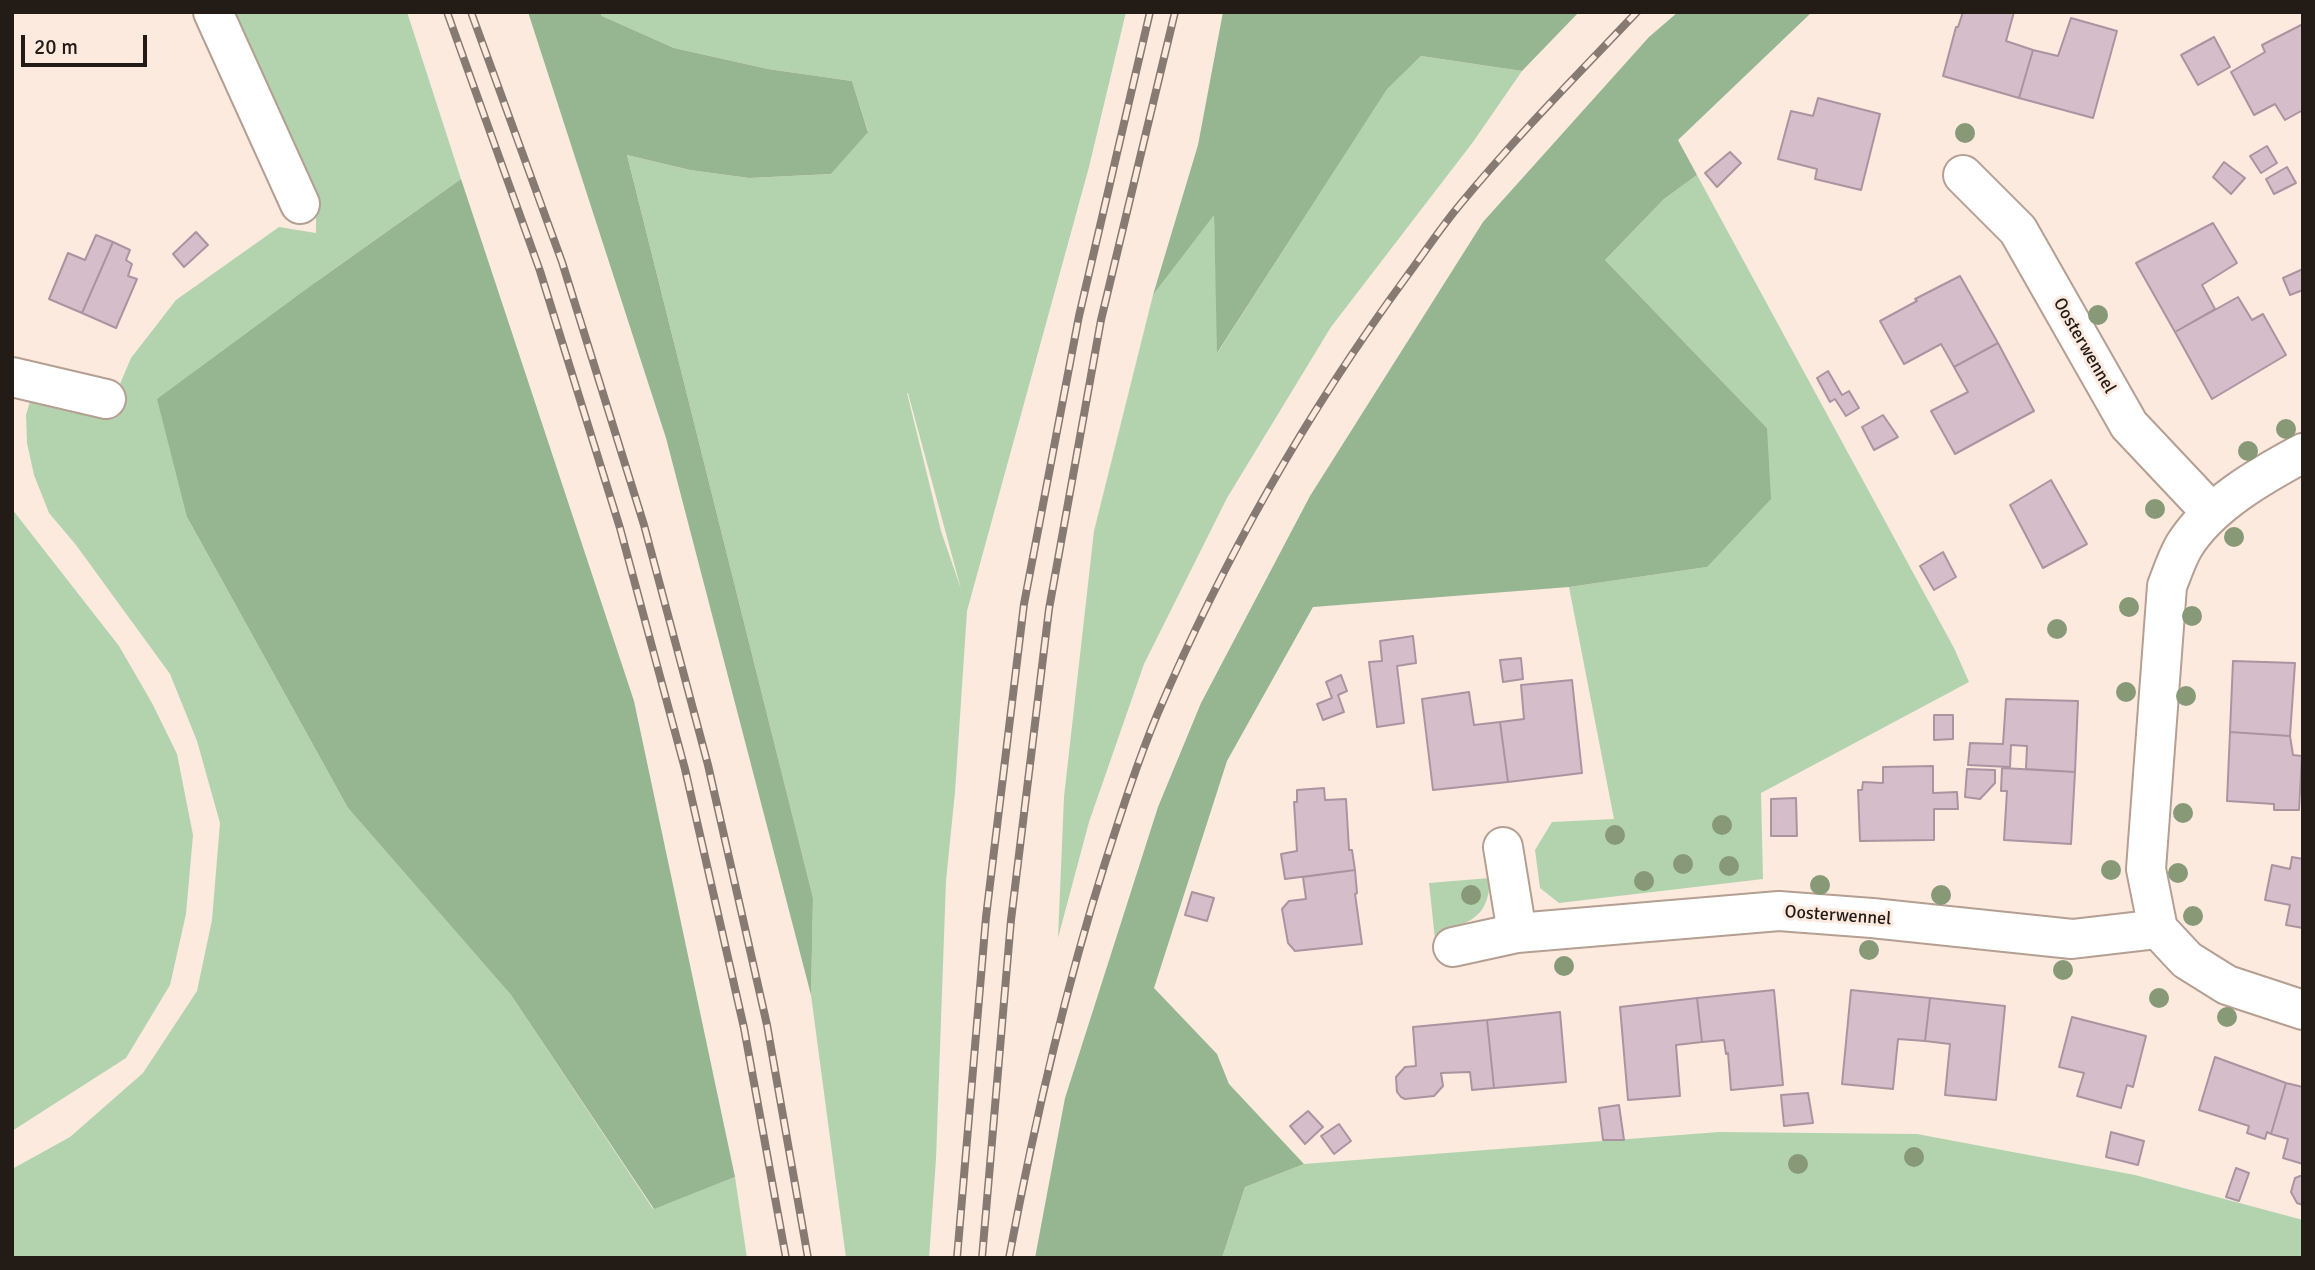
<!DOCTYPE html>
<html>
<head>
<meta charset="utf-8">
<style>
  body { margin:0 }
  #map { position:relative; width:2315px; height:1270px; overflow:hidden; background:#fceadf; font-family:Signika,sans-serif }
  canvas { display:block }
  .frame { position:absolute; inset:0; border:14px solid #231b16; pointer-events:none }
  .scale { position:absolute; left:21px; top:35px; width:126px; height:32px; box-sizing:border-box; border:4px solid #231b16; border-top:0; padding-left:9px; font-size:21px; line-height:24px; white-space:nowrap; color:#231b16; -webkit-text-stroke:5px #fceadf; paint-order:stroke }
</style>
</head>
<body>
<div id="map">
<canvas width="2315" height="1270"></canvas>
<div class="frame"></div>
<div class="scale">20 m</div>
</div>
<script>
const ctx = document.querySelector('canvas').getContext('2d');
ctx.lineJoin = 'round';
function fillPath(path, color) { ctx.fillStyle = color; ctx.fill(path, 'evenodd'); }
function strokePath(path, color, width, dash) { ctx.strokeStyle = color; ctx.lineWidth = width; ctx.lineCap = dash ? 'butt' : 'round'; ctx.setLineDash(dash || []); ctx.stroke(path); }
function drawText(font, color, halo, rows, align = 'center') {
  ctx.font = font + ' Signika,sans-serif'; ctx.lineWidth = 6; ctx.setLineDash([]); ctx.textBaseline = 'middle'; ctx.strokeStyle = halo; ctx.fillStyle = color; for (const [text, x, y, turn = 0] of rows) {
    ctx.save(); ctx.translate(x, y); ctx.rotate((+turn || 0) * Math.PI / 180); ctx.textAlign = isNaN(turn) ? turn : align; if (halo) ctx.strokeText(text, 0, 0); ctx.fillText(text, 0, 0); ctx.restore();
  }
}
fillPath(new Path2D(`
  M233 12H407L461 179 316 282 187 517 348 808 511 995 653 1209 735 1177 747 1258H12V1169L70 1137 143 1073 197 991 212 920 220 823 197 741 170 674 76 545 49 513 34 475 27 443 26 415 31 398 106 417 131 358 176 300 279 227 316 233V203Z
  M600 12H1126L1089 167 967 611 955 792 946 881 936 1159 929 1258H846L811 995 813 898 627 155 690 170 749 178 831 174 868 131 852 81 768 69 674 48 602 16ZM907 393H908L961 589 941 531Z
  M1421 56 1522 71 1473 142 1331 327 1227 498 1144 664 1089 822 1058 938 1064 797 1094 531 1153 295 1214 214 1218 352 1387 88Z
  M1697 175 1954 648 1969 682 1761 793 1763 879 1559 903 1540 888 1535 850 1552 822 1614 819 1569 587 1707 567 1767 428 1605 260 1664 199Z
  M12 509 119 646 152 703 177 754 193 835 186 914 170 985 126 1058 12 1131Z
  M1490 878C1489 910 1478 920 1449 929L1451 936 1435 939 1429 883Z
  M1719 1132 1917 1134 2135 1175 2303 1220V1258H1222L1245 1187 1304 1164Z`), '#b3d3ae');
fillPath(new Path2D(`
  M528 12H600L602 16 674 48 768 69 852 81 868 132 831 174 749 178 690 170 627 155 813 898 811 995 666 438Z
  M1223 12H1579L1522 71 1421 56 1387 89 1217 353 1214 215 1153 295 1198 145Z
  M1678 12H1812L1678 140 1697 175 1664 199 1605 260 1767 428 1771 499 1707 567 1569 587 1313 607 1227 761 1154 988 1217 1054 1229 1084 1304 1164 1245 1187 1222 1258H1035L1065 1098 1158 807 1201 703 1310 496 1483 222 1649 37Z
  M461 179 634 701 735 1177 654 1209 511 995 348 808 187 517 157 399 316 282Z`), '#95b690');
const building = new Path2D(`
  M1963 12H2014L2006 41 2033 50 2019 98 1943 76 1956 27H1958Z
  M2071 18 2117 31 2093 118 2019 98 2033 50 2058 56Z
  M2303 24V110L2285 120 2275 104 2254 115 2231 72 2265 52 2262 45Z
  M2214 37 2230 67 2198 85 2181 55Z
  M1818 98 1880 114 1861 190 1815 179 1817 169 1778 159 1791 111 1813 116Z
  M2267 146 2277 163 2261 173 2250 156Z
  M1730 152 1741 163 1717 187 1705 173Z
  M2224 162 2245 178 2231 194 2213 177Z
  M2287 167 2296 183 2274 194 2266 179Z
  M2213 223 2237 263 2202 285 2215 309 2175 332 2136 263Z
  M196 232 208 245 184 267 173 254Z
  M96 235 113 242 82 313 49 299 68 253 85 260Z
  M113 242 130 250 126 260 132 264 128 276 137 279 116 328 82 313Z
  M2303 269V290L2290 295 2283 278Z
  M1960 276 1998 343 1954 367 1941 344 1904 364 1880 321 1917 301 1915 299Z
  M2238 297 2252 320 2263 314 2286 355 2212 399 2175 332Z
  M1998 343 2034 411 1955 454 1931 411 1968 392 1954 367Z
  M1828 371 1842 395 1849 391 1859 408 1846 416 1835 399 1830 402 1817 378Z
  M1883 415 1898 437 1874 450 1862 427Z
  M2051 480 2087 544 2043 568 2010 505Z
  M1943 552 1956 577 1934 590 1920 566Z
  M1413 636 1416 663 1397 666 1404 723 1377 727 1369 662 1382 661 1380 641Z
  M1521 658 1523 679 1503 682 1500 660Z
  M2233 661 2295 663 2290 736 2230 732Z
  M1341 675 1347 691 1338 695 1344 712 1323 720 1317 704 1332 698 1326 682Z
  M1572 680 1582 773 1508 782 1500 722 1524 719 1521 685Z
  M1469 692 1474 725 1500 722 1508 782 1433 790 1422 699Z
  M2006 699 2078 701 2075 772 2026 769 2027 746 2011 745 2010 767 1968 765 1970 743 2003 744Z
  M1934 715H1953V739L1934 740Z
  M2230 732 2290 736 2293 755 2302 756 2299 810H2274V804L2227 801Z
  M1933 766V793L1957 792 1958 809H1934V840L1860 841 1858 790H1862L1863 782 1883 783V767Z
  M2002 768 2075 772 2071 844 2004 840 2007 791H2001Z
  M1967 769 1995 770V783L1980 799 1965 797Z
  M1324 788 1325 800 1346 799 1349 850H1352L1355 870 1285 879 1281 854 1297 851 1294 802H1297V790Z
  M1796 798 1797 836H1771V799Z
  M2292 857 2303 859V928L2286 925 2290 905 2265 900 2272 865 2290 869Z
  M1355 870 1357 893 1355 894 1362 944 1295 951 1288 943 1282 909 1289 901 1306 899 1303 877Z
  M1192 892 1214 898 1207 921 1185 915Z
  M1774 990 1783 1085 1731 1090 1728 1053 1726 1054 1724 1040 1702 1042 1697 998Z
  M1851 990 1930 998 1925 1041 1898 1039 1893 1089 1842 1084Z
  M1697 998 1702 1042 1676 1045 1680 1096 1628 1100 1620 1007Z
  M1930 998 2005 1006 1996 1100 1945 1095 1950 1044 1925 1041Z
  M1560 1012 1566 1082 1494 1088 1487 1020Z
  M2072 1017 2146 1036 2133 1087 2127 1085 2121 1108 2077 1096 2084 1073 2059 1067Z
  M1487 1020 1494 1088 1472 1090 1470 1072 1441 1073 1443 1086 1434 1096 1405 1099 1401 1097 1397 1092 1396 1077 1405 1067 1416 1066 1413 1027Z
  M2215 1057 2286 1083 2271 1134 2267 1132 2265 1139 2247 1133 2249 1126 2199 1110Z
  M2286 1083 2303 1087V1164L2283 1158 2288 1139 2271 1134Z
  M1808 1093 1813 1123 1784 1126 1781 1095Z
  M1619 1105 1624 1140H1603L1599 1108Z
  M1308 1111 1323 1127 1305 1144 1290 1126Z
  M1339 1124 1351 1141 1334 1154 1321 1136Z
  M2111 1132 2144 1141 2138 1165 2106 1157Z
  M2236 1168 2249 1173 2239 1201 2226 1197Z
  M2303 1175V1205L2297 1203 2291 1192 2295 1178Z`);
fillPath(building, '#d5beca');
strokePath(building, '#aa94a0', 2);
const minor = new Path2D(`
  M213 12 300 204
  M1963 175 2018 230 2129 425 2211 512
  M12 377 106 399
  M2303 453C2262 475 2209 505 2184 546 2177 558 2172 573 2167 586L2146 869 2158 929 2187 960 2227 985 2303 1010
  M1503 847 1517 933
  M1453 947 1517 933 1779 911 1872 918 2072 939 2158 929`);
strokePath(minor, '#b49f92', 42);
strokePath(minor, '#fff', 38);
const rail = new Path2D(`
  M447 12 540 271 620 528 685 769 744 1028 786 1258
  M471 12 562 262 644 525 708 765 767 1025 808 1258
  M957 1258 986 917 1024 604 1079 316 1150 12
  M982 1258 1011 920 1049 609 1101 320 1175 12
  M1009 1258C1034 1124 1064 993 1105 863 1121 813 1137 763 1157 715 1223 560 1307 412 1407 276 1424 253 1440 229 1458 207 1514 139 1576 76 1637 12`);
strokePath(rail, '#877a72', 8);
strokePath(rail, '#fceadf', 5, [16]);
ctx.fillStyle = '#889978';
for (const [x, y] of [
  [1965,133],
  [2098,315],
  [2286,429],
  [2248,451],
  [2155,509],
  [2234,537],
  [2129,607],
  [2192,616],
  [2057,629],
  [2126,692],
  [2186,696],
  [2183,813],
  [1722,825],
  [1615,835],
  [1683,864],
  [1729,866],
  [2111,870],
  [2178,873],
  [1644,881],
  [1820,885],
  [1471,895],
  [1941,895],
  [2193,916],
  [1869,950],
  [1564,966],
  [2063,970],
  [2159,998],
  [2227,1017],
  [1914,1157],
  [1798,1164]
]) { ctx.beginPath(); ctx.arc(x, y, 10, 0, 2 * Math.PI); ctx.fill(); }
drawText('18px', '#231b16', '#fceadf', [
  ["Oosterwennel",2084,346,60],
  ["Oosterwennel",1838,916,4]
]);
</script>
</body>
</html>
